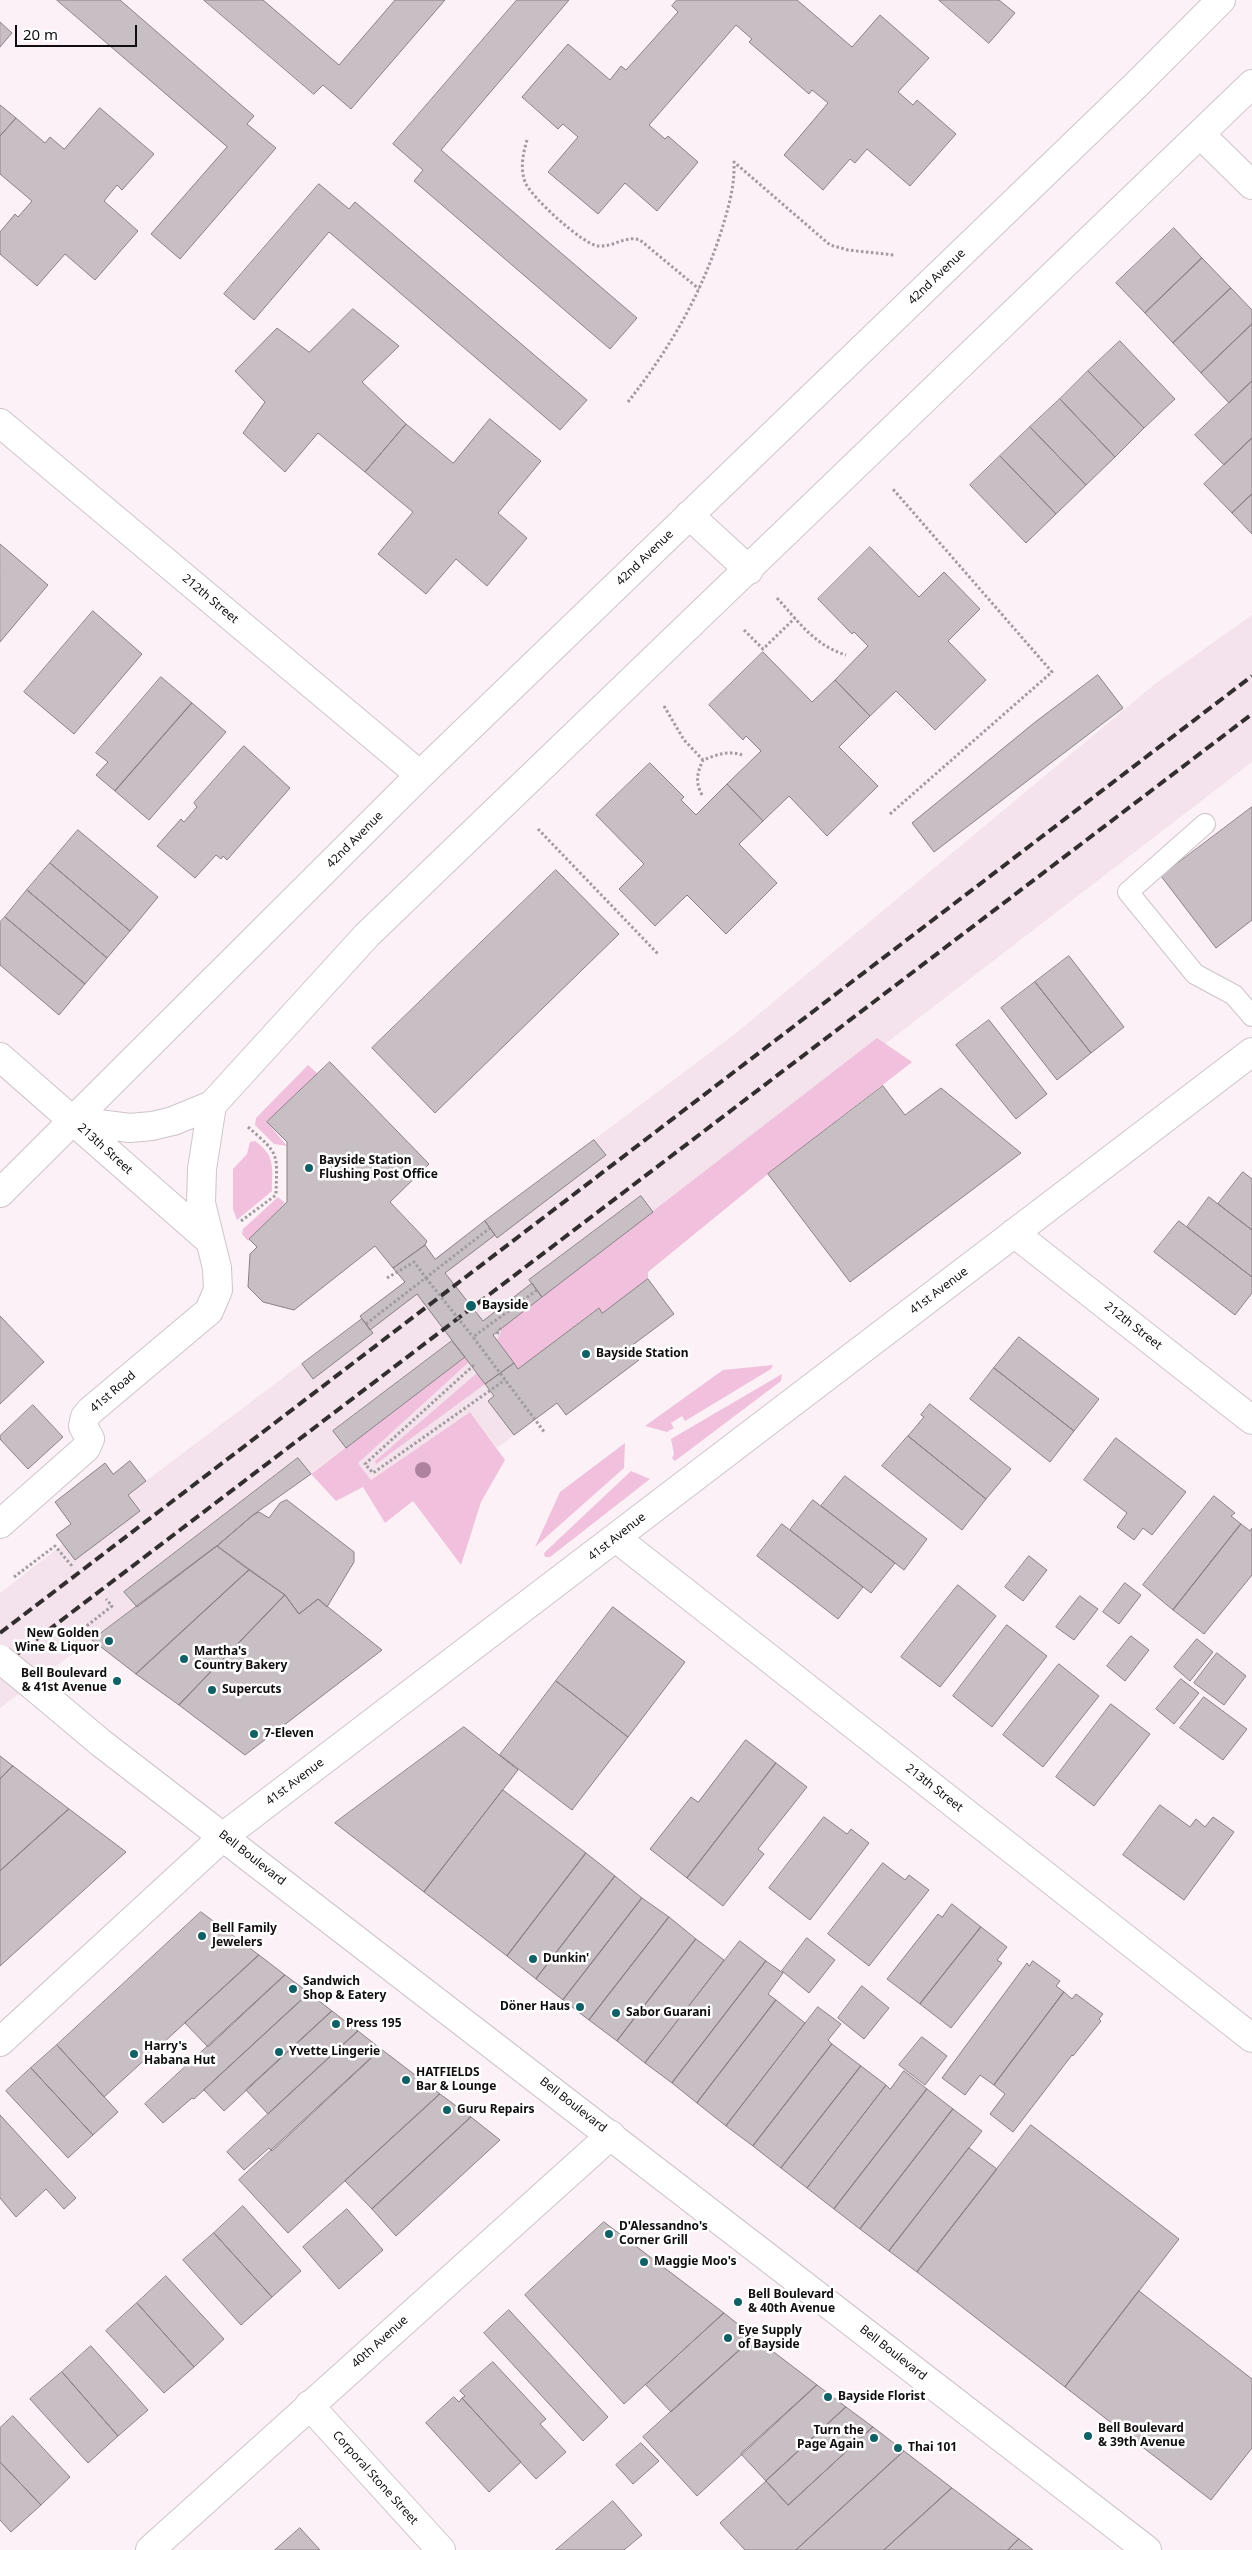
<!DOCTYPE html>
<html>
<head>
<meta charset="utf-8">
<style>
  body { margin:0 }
  #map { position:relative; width:1252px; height:2550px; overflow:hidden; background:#fbf1f6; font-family:"Noto Sans",sans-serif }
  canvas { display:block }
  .scale { position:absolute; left:15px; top:25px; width:122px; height:22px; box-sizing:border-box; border:2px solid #110e0f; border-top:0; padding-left:6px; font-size:15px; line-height:18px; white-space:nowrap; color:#110e0f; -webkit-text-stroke:4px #fff; paint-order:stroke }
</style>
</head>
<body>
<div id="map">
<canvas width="1252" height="2550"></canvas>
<div class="scale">20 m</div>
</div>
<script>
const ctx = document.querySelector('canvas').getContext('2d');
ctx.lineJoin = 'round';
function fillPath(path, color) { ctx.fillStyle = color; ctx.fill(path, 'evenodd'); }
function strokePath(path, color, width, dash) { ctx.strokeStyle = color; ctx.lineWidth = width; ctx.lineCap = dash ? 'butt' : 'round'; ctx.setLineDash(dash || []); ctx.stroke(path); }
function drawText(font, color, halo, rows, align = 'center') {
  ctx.font = font + ' "Noto Sans",sans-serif'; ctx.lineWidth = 5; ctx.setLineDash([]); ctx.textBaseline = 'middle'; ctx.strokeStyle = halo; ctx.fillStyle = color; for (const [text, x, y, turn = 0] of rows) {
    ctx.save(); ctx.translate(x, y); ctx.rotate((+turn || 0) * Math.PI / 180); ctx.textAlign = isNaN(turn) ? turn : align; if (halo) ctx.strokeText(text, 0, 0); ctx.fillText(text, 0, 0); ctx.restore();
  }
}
fillPath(new Path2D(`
  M1252 615V762L885 1044 912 1062 768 1174 647 1272 648 1279 674 1314 630 1347 639 1360 566 1415 557 1403 497 1448 470 1412 371 1480 345 1448 253 1515 217 1546 0 1708V1593L63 1544 56 1535 71 1523 55 1502 105 1463 114 1474 146 1481 361 1319 360 1316 404 1282 393 1268 435 1259 735 1034 1155 684Z`), '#f4e3ec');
fillPath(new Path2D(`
  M877 1038 912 1062 768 1174 648 1272V1279L602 1313 598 1308 518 1369 497 1341 503 1327Z
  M308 1065 318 1074 267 1122 287 1146 274 1144 255 1125 256 1118Z
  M255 1141C276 1156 272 1167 272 1191L237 1220 233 1209V1169L247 1154 250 1142Z
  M278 1197 285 1203 248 1241 242 1234 243 1229Z
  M465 1357 469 1362 358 1463 371 1480 470 1412 505 1460 481 1502 461 1565 413 1501 385 1523 363 1487 336 1501 311 1474Z
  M773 1365 771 1369 685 1421 682 1416 671 1423 674 1428 667 1432 645 1426 723 1370Z
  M477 1373 485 1384 376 1464 375 1461Z
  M782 1374 781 1381 675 1461 672 1458 674 1454 671 1439Z
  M625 1443 624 1468 535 1547 560 1492Z
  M631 1471 650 1479 550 1557H545L544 1553Z`), '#f1c0dc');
const building = new Path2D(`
  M57 0H120L254 116 247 124 276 148 180 259 151 234 227 147Z
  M204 0H263L339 65 395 0H445L351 109 323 85 314 94Z
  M517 0H569L441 150 637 318 610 349 414 181 423 170 393 144Z
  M677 0H797L852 47 880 15 929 58 898 92 913 105 917 100 956 134 910 186 867 149 855 163 850 159 823 190 784 155 828 103 812 90 809 94 749 42 752 39 736 25 649 125 665 139 668 136 698 162 657 211 625 183 598 214 548 172 578 137 563 124 558 129 522 97 568 44 610 80 621 66 626 70 678 12 672 6Z
  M939 0H999L1015 13 989 43Z
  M0 22 12 33 0 47Z
  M0 105 16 118 0 136Z
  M100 108 154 154 122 190 117 185 104 201 138 231 95 280 65 254 37 286 0 254V232L15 214 18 217 32 201 0 174V136L16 118 45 143 50 137 64 149Z
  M319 184 349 209 355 202 587 400 560 430 329 232 254 320 224 294Z
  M1174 228 1202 258 1145 313 1116 283Z
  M1202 258 1231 288 1173 343 1145 313Z
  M1231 288 1252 310V324L1201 373 1173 343Z
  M353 309 399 346 362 382 406 424 365 472 318 433 285 472 243 433 265 402 235 371 277 328 309 352Z
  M1252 324V381L1229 403 1201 373Z
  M1120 341 1175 399 1144 428 1088 371Z
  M1088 371 1144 428 1115 457 1060 399Z
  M1252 381V438L1224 465 1195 435Z
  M1060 399 1115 457 1086 485 1030 427Z
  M490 419 541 461 498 513 527 538 487 586 456 559 426 594 378 554 413 512 365 472 406 424 453 463Z
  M1030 427 1086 485 1056 514 1000 456Z
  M1252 438V494L1232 513 1204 484Z
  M1000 456 1056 514 1026 543 970 485Z
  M1252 494V534L1232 513Z
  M0 544 48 585 0 642Z
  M870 547 919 597 944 572 980 609 948 641 986 680 935 730 896 691 870 716 835 680 868 646 854 632 852 634 818 599Z
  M93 611 142 654 74 734 24 692Z
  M763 652 812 702 835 680 870 716 839 747 878 786 827 836 789 796 763 821 727 784 761 751 746 736 743 740 709 705Z
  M1098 675 1123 708 934 852 912 823 1034 723Z
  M161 677 192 703 115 791 96 775 108 762 96 753Z
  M192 703 226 732 149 820 115 791Z
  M244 746 290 788 227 860 223 856 221 859 216 855 195 878 157 846 181 819 184 822 197 807 194 803Z
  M650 763 684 797 681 800 696 815 727 784 763 821 739 844 777 883 726 934 687 895 655 926 619 889 644 864 596 815Z
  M1252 807V920L1216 948 1161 876Z
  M78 830 158 897 130 931 50 863Z
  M50 863 130 931 107 958 27 890Z
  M556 870 619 934 435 1113 372 1048Z
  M27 890 107 958 85 984 5 917Z
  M5 917 85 984 59 1015 0 965V922Z
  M1069 956 1124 1027 1091 1053 1035 982Z
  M1035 982 1091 1053 1057 1080 1001 1008Z
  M989 1020 1047 1094 1016 1119 956 1045Z
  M330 1062 429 1164 390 1202 427 1241 425 1245 393 1268 375 1246 294 1310 263 1302 248 1287 250 1254 257 1247 249 1239 287 1202V1142L267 1122Z
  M883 1086 905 1115 941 1088 1021 1153 850 1282 768 1174Z
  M594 1140 606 1155 497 1238 485 1221Z
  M1243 1172 1252 1179V1230L1218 1204Z
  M641 1196 653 1212 542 1297 529 1280Z
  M1209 1197 1252 1230V1277L1187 1227Z
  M485 1221 495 1235 445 1273 483 1321 532 1283 542 1297 493 1335 514 1363 485 1384 417 1294 370 1330 360 1316 405 1282 393 1268 425 1245 435 1259Z
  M1179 1221 1252 1277V1293L1235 1315 1154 1252Z
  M648 1279 674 1314 630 1347 639 1360 566 1415 557 1403 514 1435 488 1401 494 1396 485 1384 514 1363 518 1369 599 1308 602 1313Z
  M0 1316 44 1362 0 1404Z
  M362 1319 373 1333 313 1379 302 1364Z
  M1019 1337 1099 1399 1074 1431 994 1368Z
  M452 1341 465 1357 346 1448 333 1431Z
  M994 1368 1074 1431 1050 1462 970 1399Z
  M930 1404 1011 1469 986 1499 908 1436 924 1417 921 1415Z
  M33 1405 63 1437 28 1469 0 1439V1436Z
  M908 1436 986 1499 962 1530 882 1466Z
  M1116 1438 1186 1492 1152 1535 1143 1528 1134 1540 1117 1527 1127 1513 1084 1480Z
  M298 1458 311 1474 253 1515 217 1546 137 1607 124 1592Z
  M130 1461 146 1481 128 1495 140 1511 75 1560 56 1535 71 1524 55 1502 105 1463 113 1474Z
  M845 1476 927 1539 904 1570 821 1506Z
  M1214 1496 1235 1513 1231 1516 1241 1524 1173 1610 1143 1585Z
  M287 1500 354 1552V1562L327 1607 318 1599 299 1614 285 1595 217 1546 253 1515 259 1512 269 1518 280 1503Z
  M813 1500 895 1563 871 1593 790 1530Z
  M782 1524 863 1587 838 1619 757 1556Z
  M1241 1524 1250 1531 1252 1528V1575L1204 1634 1173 1610Z
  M217 1546 249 1570 136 1674 92 1640Z
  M1029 1556 1047 1570 1023 1601 1005 1587Z
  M249 1570 285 1595 179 1705 136 1674Z
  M1125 1583 1141 1595 1119 1624 1103 1612Z
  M958 1585 996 1616 940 1687 901 1657Z
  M285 1595 299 1614 318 1599 382 1650 245 1755 179 1705Z
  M1080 1596 1098 1609 1074 1640 1056 1627Z
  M613 1607 685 1662 628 1737 556 1681Z
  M1007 1625 1047 1656 992 1727 953 1696Z
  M1131 1636 1149 1650 1125 1681 1107 1666Z
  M1197 1639 1213 1652 1190 1681 1174 1667Z
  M1217 1653 1246 1676 1224 1705 1194 1683Z
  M1059 1664 1099 1696 1043 1767 1003 1735Z
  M1181 1679 1199 1693 1174 1724 1156 1709Z
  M556 1681 628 1737 572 1810 500 1755Z
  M1204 1697 1247 1729 1223 1760 1180 1728Z
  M1111 1704 1150 1734 1094 1806 1056 1777Z
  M464 1727 518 1770 424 1892 335 1823Z
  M746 1740 776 1763 687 1878 650 1849 691 1797 698 1802Z
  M0 1756 13 1766 0 1779Z
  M776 1763 807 1787 758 1849 764 1854 723 1906 687 1878Z
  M13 1766 69 1809 0 1871V1779Z
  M503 1790 586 1853 507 1956 424 1892Z
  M1160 1805 1190 1827 1196 1819 1205 1827 1213 1817 1234 1832 1184 1900 1123 1855Z
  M69 1809 126 1852 0 1966V1871Z
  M824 1817 847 1834 851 1829 869 1843 810 1920 769 1888Z
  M586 1853 615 1876 536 1979 507 1956Z
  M883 1863 905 1880 909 1875 929 1890 869 1966 828 1934Z
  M615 1876 642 1898 563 2000 536 1979Z
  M642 1898 669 1917 589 2020 563 2000Z
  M952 1904 981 1927 920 2004 887 1979 938 1914 942 1917Z
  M201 1912 259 1955 104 2097 57 2045Z
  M669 1917 696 1939 617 2041 589 2020Z
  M981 1927 1007 1947 997 1960 1002 1963 951 2028 920 2004Z
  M807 1938 835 1960 809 1993 782 1971Z
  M696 1939 724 1960 645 2063 617 2041Z
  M740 1941 766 1961 672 2083 645 2063Z
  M259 1955 285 1975 208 2047 185 2023Z
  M766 1961 783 1973 768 1994 776 2000 697 2103 672 2083Z
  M1033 1961 1060 1981 1056 1986 1064 1992 994 2085 980 2075 965 2095 942 2078 1027 1963 1029 1966Z
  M285 1975 309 1993 194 2099 192 2098 163 2123 145 2104Z
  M862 1986 889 2008 864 2039 838 2018Z
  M1064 1992 1072 1999 1076 1994 1103 2014 1099 2019 1101 2021 1073 2056 1072 2055 1013 2132 990 2114 1005 2094 994 2085Z
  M309 1993 332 2011 224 2111 204 2090Z
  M776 2000 805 2023 726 2126 697 2103Z
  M818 2007 841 2024 828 2040 832 2044 753 2146 726 2126Z
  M332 2011 358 2031 268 2114 246 2090Z
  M358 2031 381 2049 272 2151 269 2148 244 2170 227 2152Z
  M922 2037 947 2056 925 2085 899 2065Z
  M832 2044 861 2066 781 2168 753 2146Z
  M57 2045 118 2112 93 2135 31 2068Z
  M381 2049 440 2094 288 2233 239 2180Z
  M861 2066 886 2085 807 2188 781 2168Z
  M31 2068 93 2135 68 2158 6 2091Z
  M904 2071 927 2089 834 2209 807 2188 886 2085 890 2089Z
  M927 2089 953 2109 860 2229 834 2209Z
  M440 2094 471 2117 372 2209 345 2181Z
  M953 2109 982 2131 889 2251 860 2229Z
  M0 2115 76 2198 64 2209 46 2189 16 2217 0 2198Z
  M471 2117 500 2140 396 2236 372 2209Z
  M1031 2125 1179 2239 1065 2387 917 2272Z
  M969 2148 997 2169 917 2272 889 2251Z
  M243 2206 301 2271 272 2297 214 2233Z
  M347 2209 383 2250 339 2289 303 2247Z
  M604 2222 724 2313 624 2404 525 2295Z
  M214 2233 272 2297 241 2325 183 2260Z
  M166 2276 224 2339 194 2367 137 2303Z
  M1139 2291 1252 2379V2448L1211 2500 1065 2387Z
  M137 2303 194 2367 164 2393 106 2331Z
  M509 2310 608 2417 583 2441 484 2333Z
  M724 2313 754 2337 671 2412 646 2385Z
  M754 2337 817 2385 697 2496 643 2437Z
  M91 2346 148 2410 118 2436 62 2372Z
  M493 2362 546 2419 540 2424 566 2452 536 2479 462 2398 465 2396 460 2391Z
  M62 2372 118 2436 88 2463 30 2399Z
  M817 2385 846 2407 766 2481 741 2454Z
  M454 2397 459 2402 462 2398 521 2462 489 2492 426 2423Z
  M846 2407 873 2427 788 2505 766 2481Z
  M13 2416 70 2477 41 2505 0 2462V2428Z
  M873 2427 904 2451 796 2550H745L720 2523 766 2481 788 2505Z
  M641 2443 659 2461 633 2484 616 2465Z
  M904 2451 952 2488 884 2550H796Z
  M0 2462 41 2505 11 2532 0 2520Z
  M952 2488 1019 2539 1008 2550H884Z
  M613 2501 642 2535 624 2550H556Z
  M300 2528 320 2550H275Z
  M1019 2539 1033 2550H1008Z`);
fillPath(building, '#c8bfc4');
strokePath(building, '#8a8186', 1);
const service = new Path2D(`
  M1205 824 1128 892 1195 974 1234 995 1252 1016`);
const minor = new Path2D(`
  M1201 135 1252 185
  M0 423 420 775
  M689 515 749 570
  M0 1057 210 1241
  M74 1121 130 1128 152 1126 173 1121 212 1105 367 935 1252 84
  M0 1193 420 775 1135 86 1221 0
  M1014 1233 1252 1420
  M0 1524 86 1448 90 1439 83 1426 85 1417 90 1411 209 1311 218 1290 217 1268 201 1203 202 1169 212 1105
  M616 1538 1252 2038
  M0 2042 224 1836 1252 1052
  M309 2405 441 2550
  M150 2550 611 2135`);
const tertiary = new Path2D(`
  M32 1685 101 1743 1147 2550`);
strokePath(service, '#cec4c9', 22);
strokePath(minor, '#cec4c9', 30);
strokePath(tertiary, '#cec4c9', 30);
strokePath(new Path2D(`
  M527 140C523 154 520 167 525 182 530 196 584 246 599 246 614 247 626 235 640 240L699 289
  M628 402C670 348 700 297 721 232 728 209 735 187 734 162L830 245 848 250 894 255
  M777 598C799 622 814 645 846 655
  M744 630 763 649 795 618
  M664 706 684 740 703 760C716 755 729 750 742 755
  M702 795C695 782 697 773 703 760
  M890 814 1052 672 892 488
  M538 829 658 954
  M241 1221 276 1195C277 1152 280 1155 248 1127
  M387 1278 414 1262 426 1278
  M537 1290 473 1337 545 1433
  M366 1324 490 1228
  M497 1334 501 1328
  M474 1365 365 1464 373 1473 505 1380
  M14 1577 55 1546 72 1566
  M79 1632 112 1606 106 1599`), '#a19a9e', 3, [2.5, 2.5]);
strokePath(service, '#fff', 20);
strokePath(minor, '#fff', 28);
strokePath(tertiary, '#fff', 28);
strokePath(new Path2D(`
  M0 1633 1252 676
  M0 1667 1252 714`), '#322e2f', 4, [10, 5]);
const tertiaryBridge = new Path2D(`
  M0 1659 32 1685`);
strokePath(tertiaryBridge, '#cec4c9', 30, []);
strokePath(new Path2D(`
  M426 1278 473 1337`), '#a19a9e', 3, [2.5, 2.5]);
strokePath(tertiaryBridge, '#fff', 28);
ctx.fillStyle = '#af829f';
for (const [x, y] of [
  [423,1470]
]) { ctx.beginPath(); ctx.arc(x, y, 8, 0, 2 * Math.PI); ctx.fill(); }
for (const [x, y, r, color] of [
  [309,1168,5,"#106166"],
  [471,1306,6,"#106166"],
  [586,1354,5,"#106166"],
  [109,1641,5,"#106166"],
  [184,1659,5,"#106166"],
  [117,1681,5,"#106166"],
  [212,1690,5,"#106166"],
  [254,1734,5,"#106166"],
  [202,1936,5,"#106166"],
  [533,1959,5,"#106166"],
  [293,1989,5,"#106166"],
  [580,2007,5,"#106166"],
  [616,2013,5,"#106166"],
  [336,2024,5,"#106166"],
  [279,2052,5,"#106166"],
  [134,2054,5,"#106166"],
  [406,2080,5,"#106166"],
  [447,2110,5,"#106166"],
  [609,2234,5,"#106166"],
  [644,2262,5,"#106166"],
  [738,2302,5,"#106166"],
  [728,2338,5,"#106166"],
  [828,2397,5,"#106166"],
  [1088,2436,5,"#106166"],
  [874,2438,5,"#106166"],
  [898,2448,5,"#106166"]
]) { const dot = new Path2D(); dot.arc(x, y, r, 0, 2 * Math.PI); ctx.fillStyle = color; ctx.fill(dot); strokePath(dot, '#fff', 2); }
drawText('12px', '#110e0f', '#fff', [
  ["42nd Avenue",937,277,-44],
  ["42nd Avenue",645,558,-44],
  ["212th Street",210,599,40],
  ["42nd Avenue",355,840,-45],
  ["213th Street",105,1149,42],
  ["41st Avenue",939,1291,-37],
  ["212th Street",1133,1326,38],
  ["41st Road",113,1392,-41],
  ["41st Avenue",617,1537,-38],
  ["41st Avenue",295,1782,-37],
  ["213th Street",934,1788,38],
  ["Bell Boulevard",252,1858,38],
  ["Bell Boulevard",573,2105,38],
  ["40th Avenue",380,2342,-42],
  ["Bell Boulevard",893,2353,38],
  ["Corporal Stone Street",375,2478,48]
]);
drawText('bold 12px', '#110e0f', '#fff', [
  ["Bayside Station",319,1161],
  ["Flushing Post Office",319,1175],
  ["Bayside",482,1306],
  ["Bayside Station",596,1354],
  ["New Golden",99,1634,"right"],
  ["Wine & Liquor",99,1648,"right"],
  ["Martha's",194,1652],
  ["Country Bakery",194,1666],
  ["Bell Boulevard",107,1674,"right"],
  ["& 41st Avenue",107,1688,"right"],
  ["Supercuts",222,1690],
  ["7-Eleven",264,1734],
  ["Bell Family",212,1929],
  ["Jewelers",212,1943],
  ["Dunkin'",543,1959],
  ["Sandwich",303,1982],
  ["Shop & Eatery",303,1996],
  ["Döner Haus",570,2007,"right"],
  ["Sabor Guarani",626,2013],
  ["Press 195",346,2024],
  ["Harry's",144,2047],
  ["Habana Hut",144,2061],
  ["Yvette Lingerie",289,2052],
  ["HATFIELDS",416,2073],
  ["Bar & Lounge",416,2087],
  ["Guru Repairs",457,2110],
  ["D'Alessandno's",619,2227],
  ["Corner Grill",619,2241],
  ["Maggie Moo's",654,2262],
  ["Bell Boulevard",748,2295],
  ["& 40th Avenue",748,2309],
  ["Eye Supply",738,2331],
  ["of Bayside",738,2345],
  ["Bayside Florist",838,2397],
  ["Bell Boulevard",1098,2429],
  ["& 39th Avenue",1098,2443],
  ["Turn the",864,2431,"right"],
  ["Page Again",864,2445,"right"],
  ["Thai 101",908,2448]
], 'left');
</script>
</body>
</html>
